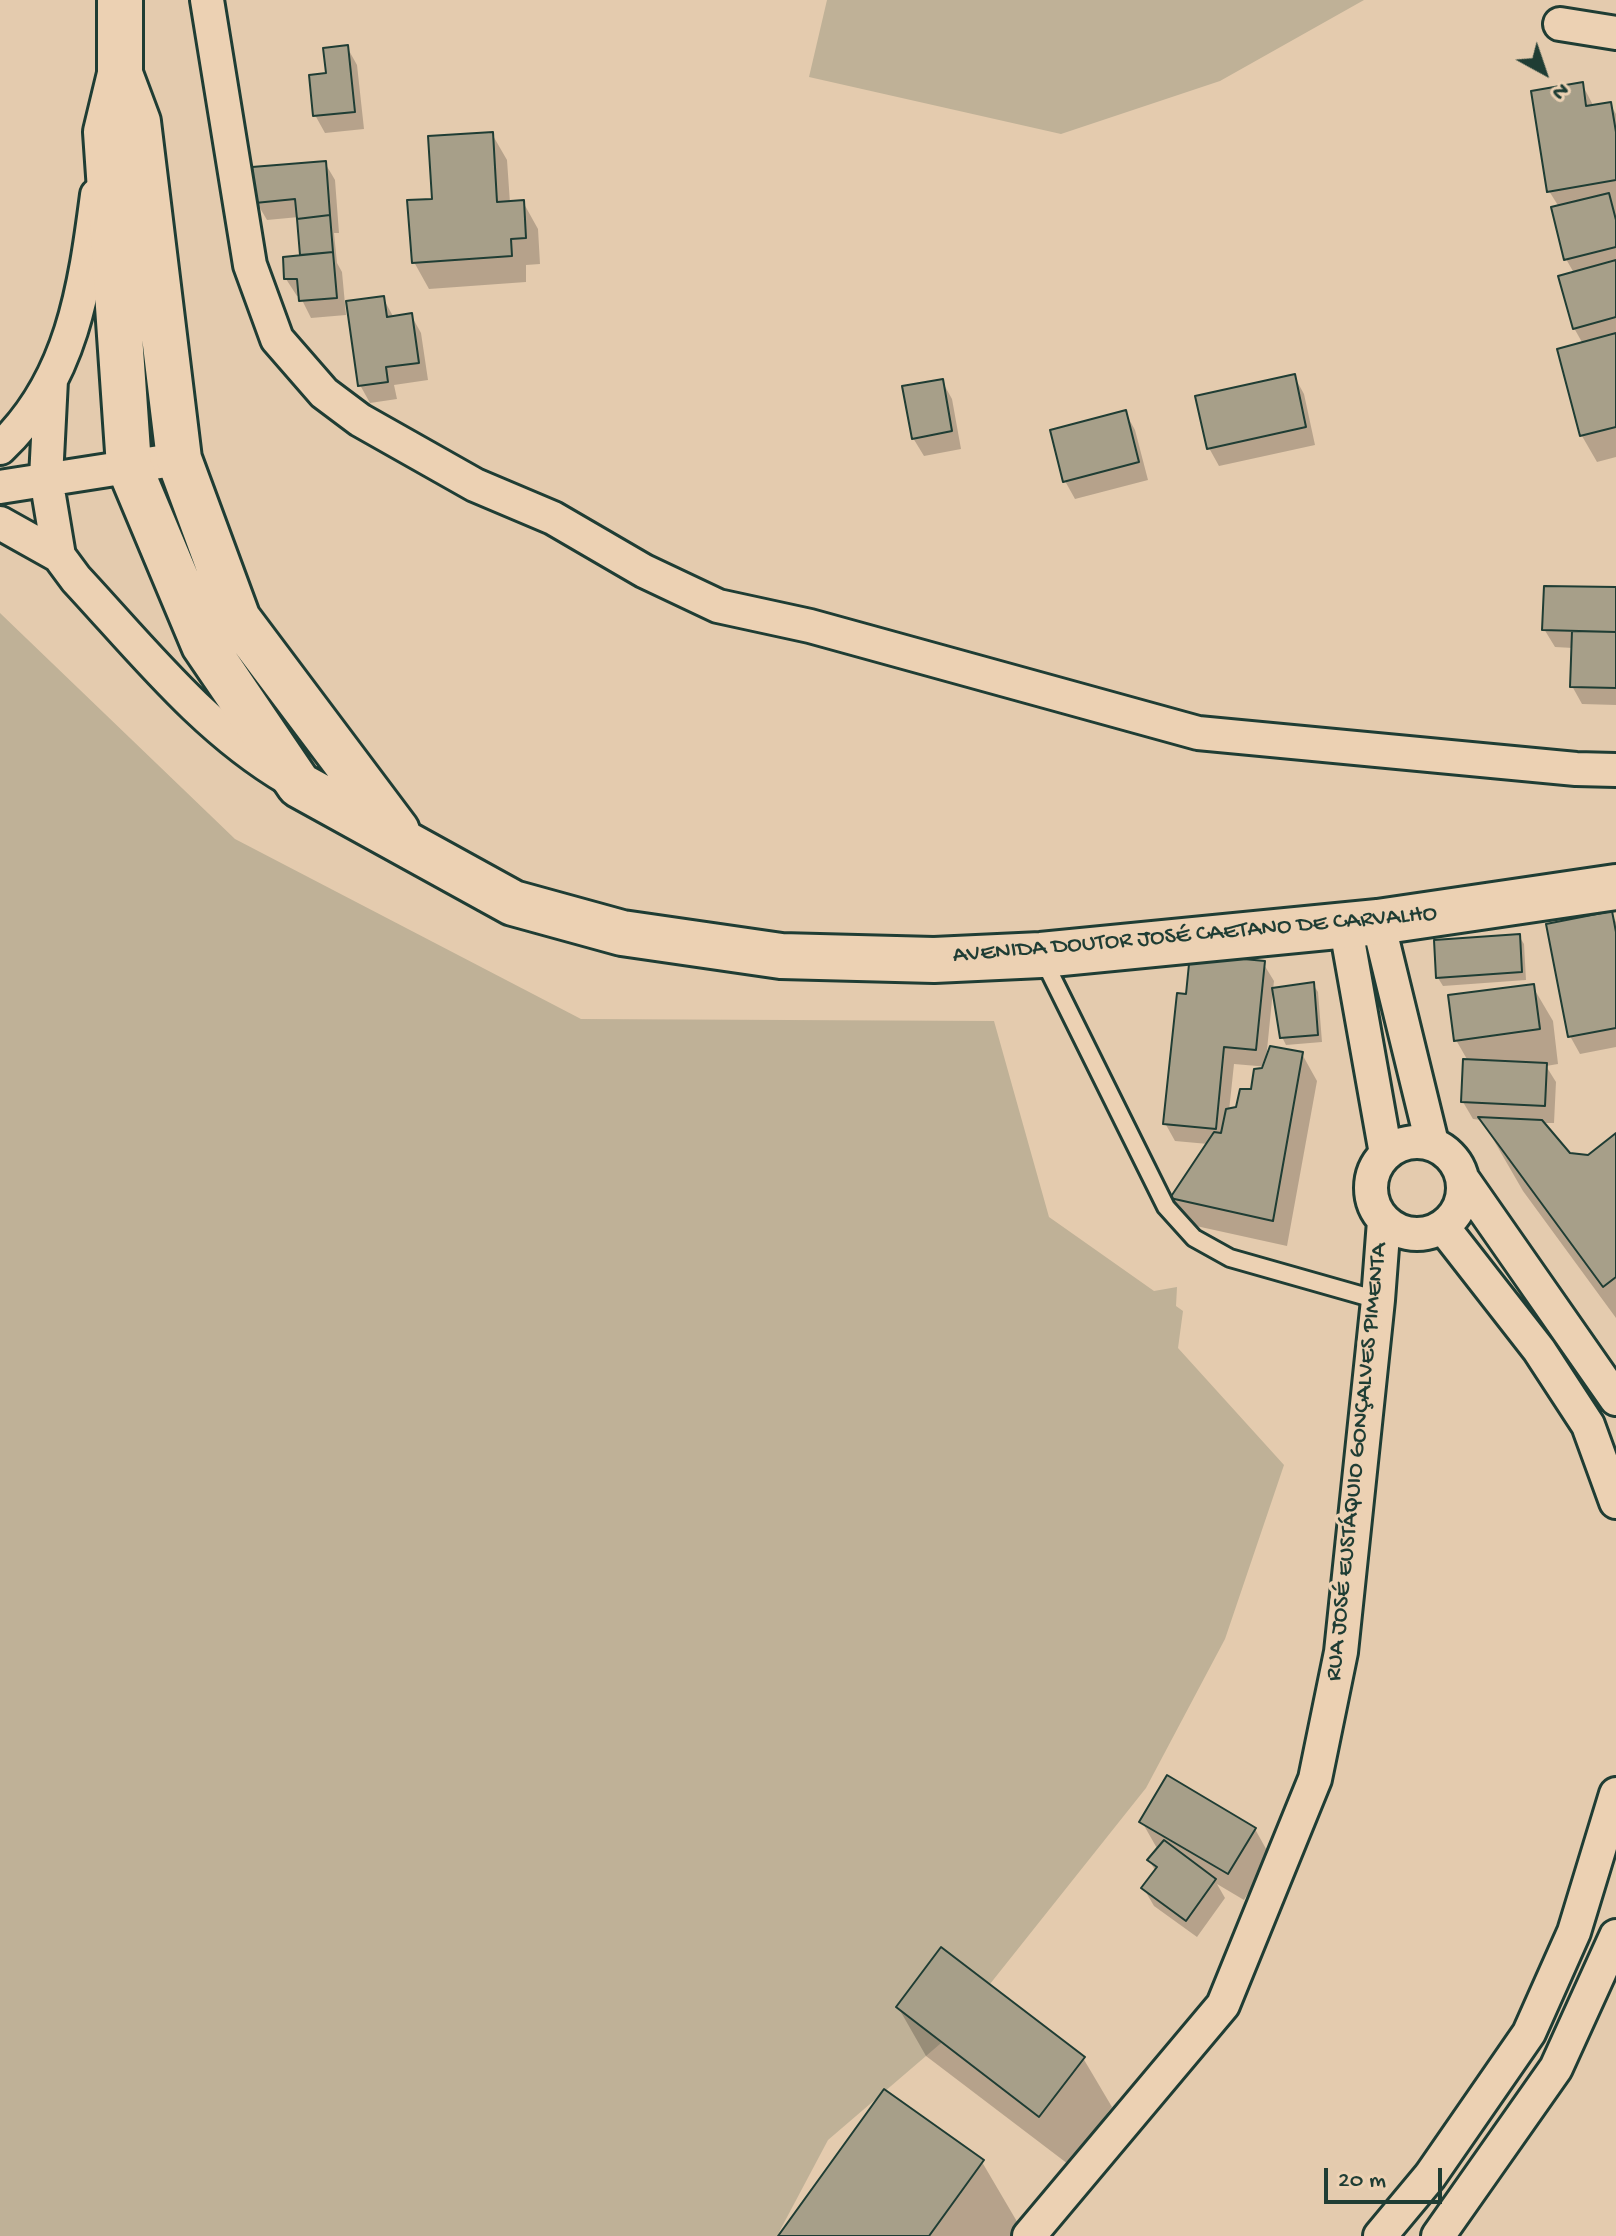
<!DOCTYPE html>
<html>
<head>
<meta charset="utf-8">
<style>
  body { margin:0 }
  #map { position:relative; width:1616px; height:2236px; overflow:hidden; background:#e4cbae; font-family:"Gochi Hand",sans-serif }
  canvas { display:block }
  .north { position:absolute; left:1504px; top:32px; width:80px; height:80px; -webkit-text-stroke:6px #ecd1b3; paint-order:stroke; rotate:140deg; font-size:22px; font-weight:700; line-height:32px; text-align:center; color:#1f3d34 }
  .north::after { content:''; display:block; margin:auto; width:28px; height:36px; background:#1f3d34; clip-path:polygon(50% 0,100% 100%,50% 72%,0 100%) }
  .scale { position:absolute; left:1324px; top:2168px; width:118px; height:36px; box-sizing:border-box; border:4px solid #1f3d34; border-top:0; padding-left:10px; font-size:24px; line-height:28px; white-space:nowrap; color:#1f3d34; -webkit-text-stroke:6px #ecd1b3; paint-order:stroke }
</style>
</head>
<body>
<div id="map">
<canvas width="1616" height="2236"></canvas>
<div class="north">N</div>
<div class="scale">20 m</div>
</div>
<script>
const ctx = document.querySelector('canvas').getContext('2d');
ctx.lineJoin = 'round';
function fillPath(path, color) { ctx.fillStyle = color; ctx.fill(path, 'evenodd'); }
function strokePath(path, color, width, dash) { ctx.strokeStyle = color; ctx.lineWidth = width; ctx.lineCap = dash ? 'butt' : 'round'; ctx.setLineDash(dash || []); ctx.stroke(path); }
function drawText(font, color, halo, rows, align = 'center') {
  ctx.font = font + ' "Gochi Hand",sans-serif'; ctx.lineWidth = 7; ctx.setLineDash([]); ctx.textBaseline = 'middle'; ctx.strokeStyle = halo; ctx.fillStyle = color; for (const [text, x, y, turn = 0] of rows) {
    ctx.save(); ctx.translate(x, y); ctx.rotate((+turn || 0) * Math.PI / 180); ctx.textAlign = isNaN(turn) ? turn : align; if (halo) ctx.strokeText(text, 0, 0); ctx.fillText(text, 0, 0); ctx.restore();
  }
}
fillPath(new Path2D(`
  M827 0H1364L1220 81 1061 134 809 77Z
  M0 613 235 839 581 1019 994 1021 1049 1217 1154 1291 1177 1287 1176 1306 1183 1311 1178 1348 1284 1465 1225 1639 1146 1788 947 2038 828 2140 777 2236H0Z`), '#bfb197');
fillPath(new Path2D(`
  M347 47 357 65 364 129 325 133 315 115 328 75Z
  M1582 84 1594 107 1610 104 1616 114V457L1597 462 1582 436 1559 350 1583 344 1574 328V273L1566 259 1559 207 1549 191Z
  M492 134 507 160 510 203 523 202 538 229 540 264 526 265V282L429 289 414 262 434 200Z
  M325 163 335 180 339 233H334L337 263 342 272 346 315 311 318 300 296H297L286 279 302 257 299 217 267 220 257 203Z
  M383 298 394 318 411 315 421 333 428 380 394 385 397 399 370 403 360 385Z
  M1294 376 1304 394 1315 445 1219 466 1209 448Z
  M942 381 952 399 961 449 924 456 913 438Z
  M1125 412 1135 430 1148 480 1075 499 1065 481Z
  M1616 589V705L1582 704 1572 686 1573 648 1555 647 1544 629Z
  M1611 913 1616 922V1047L1580 1054 1570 1036Z
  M1519 936 1524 944 1526 980 1443 986 1438 978Z
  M1263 963 1274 981 1273 990 1313 984 1318 992 1322 1042 1286 1045 1282 1037 1273 990 1266 1060 1302 1054 1317 1081 1287 1246 1187 1224 1172 1198 1208 1144 1175 1141 1165 1123 1188 996ZM1234 1064 1269 1067 1238 1109 1229 1111Z
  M1533 987 1553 1021 1558 1064 1546 1066 1556 1082 1554 1123H1542L1569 1155 1589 1157 1616 1136V1318L1523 1191 1482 1120 1473 1119 1463 1102 1468 1061 1456 1040Z
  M1142 1822 1255 1829 1270 1856 1244 1900 1217 1884 1225 1898 1197 1937 1154 1906 1144 1889 1156 1872 1149 1860 1158 1850Z
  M898 2007 1083 2058 1112 2107 1068 2164 926 2056Z
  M982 2162 1019 2225 1011 2236H781Z`), '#0003');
const building = new Path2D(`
  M348 45 355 112 313 116 309 75 326 73 323 48Z
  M1583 82 1586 106 1611 102 1616 132V180L1547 192 1531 91Z
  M493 132 497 202 524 200 526 238 511 239 512 256 412 263 407 200 432 199 428 136Z
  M326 161 330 215 297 219 295 199 255 203 252 167Z
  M1609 193 1616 220V247L1564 260 1551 207Z
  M330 215 333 252 300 255 297 219Z
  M333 252 337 298 299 301 297 279H284L283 257Z
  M1616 260V317L1573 329 1558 276Z
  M384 296 387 317 412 313 419 363 386 367 388 382 358 386 346 301Z
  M1616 333V427L1580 436 1557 349Z
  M1295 374 1306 427 1207 449 1195 396Z
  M943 379 952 431 912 439 902 386Z
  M1126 410 1139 462 1063 482 1050 430Z
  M1544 586 1616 587V632L1542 630Z
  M1572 631 1616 632V688L1570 687Z
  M1612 911 1616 932V1028L1568 1037 1546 924Z
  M1520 934 1522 972 1436 978 1434 940Z
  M1190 954 1265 961 1256 1050 1224 1047 1216 1129 1163 1124 1177 993 1186 994Z
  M1314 982 1318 1035 1280 1038 1272 988Z
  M1534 984 1540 1029 1454 1041 1448 995Z
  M1270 1046 1303 1052 1273 1221 1170 1198 1214 1132 1221 1133 1226 1109 1236 1107 1240 1089H1251L1254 1069 1262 1068Z
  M1463 1059 1547 1063 1545 1106 1461 1102Z
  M1478 1117 1542 1120 1570 1153 1588 1155 1616 1133V1277L1603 1287Z
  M1167 1775 1256 1828 1228 1874 1139 1822Z
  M1164 1840 1216 1879 1186 1921 1141 1888 1157 1867 1147 1860Z
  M941 1947 1085 2057 1039 2117 896 2007Z
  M884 2089 984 2160 929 2236H778Z`);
fillPath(building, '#a79f89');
strokePath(building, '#1f3d34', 2);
const lane = new Path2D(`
  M1043 959 1166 1207 1194 1238 1230 1258 1378 1300`);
const street = new Path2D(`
  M207 0 250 265 277 339 324 393 360 420 475 485 553 518 644 571 718 606 810 626 1198 733 1576 769 1616 770
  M1560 24 1616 33
  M51 380 46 478 59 556 76 579C142 650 205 730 289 779
  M0 448C72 381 85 287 97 195
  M0 487 179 459
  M0 523 59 556
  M1378 922 1432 1143
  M1345 923 1386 1154
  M1371 1188a46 46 0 1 1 92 0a46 46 0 1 1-92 0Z
  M1464 1181 1616 1399
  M1443 1227 1539 1350 1588 1425 1616 1502
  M1029 2236 1223 2005 1315 1779 1341 1652 1378 1300 1384 1221
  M1380 2236 1430 2176 1529 2033 1574 1932 1616 1794
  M1438 2236 1556 2068 1616 1936`);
const secondary = new Path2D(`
  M120 0V74L106 132 129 466 204 645 299 785 513 903 622 933 781 956 934 960 1041 955 1378 922 1616 887
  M120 74 138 122 179 459 238 619 397 831`);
strokePath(lane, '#1f3d34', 22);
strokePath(street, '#1f3d34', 38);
strokePath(secondary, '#1f3d34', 50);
strokePath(lane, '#ecd1b3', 16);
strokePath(street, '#ecd1b3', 32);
strokePath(secondary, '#ecd1b3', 44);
drawText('24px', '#1f3d34', '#ecd1b3', [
  ["AVENIDA DOUTOR JOSÉ CAETANO DE CARVALHO",1195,936,-5],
  ["RUA JOSÉ EUSTÁQUIO GONÇALVES PIMENTA",1358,1462,-84]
]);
</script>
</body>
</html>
